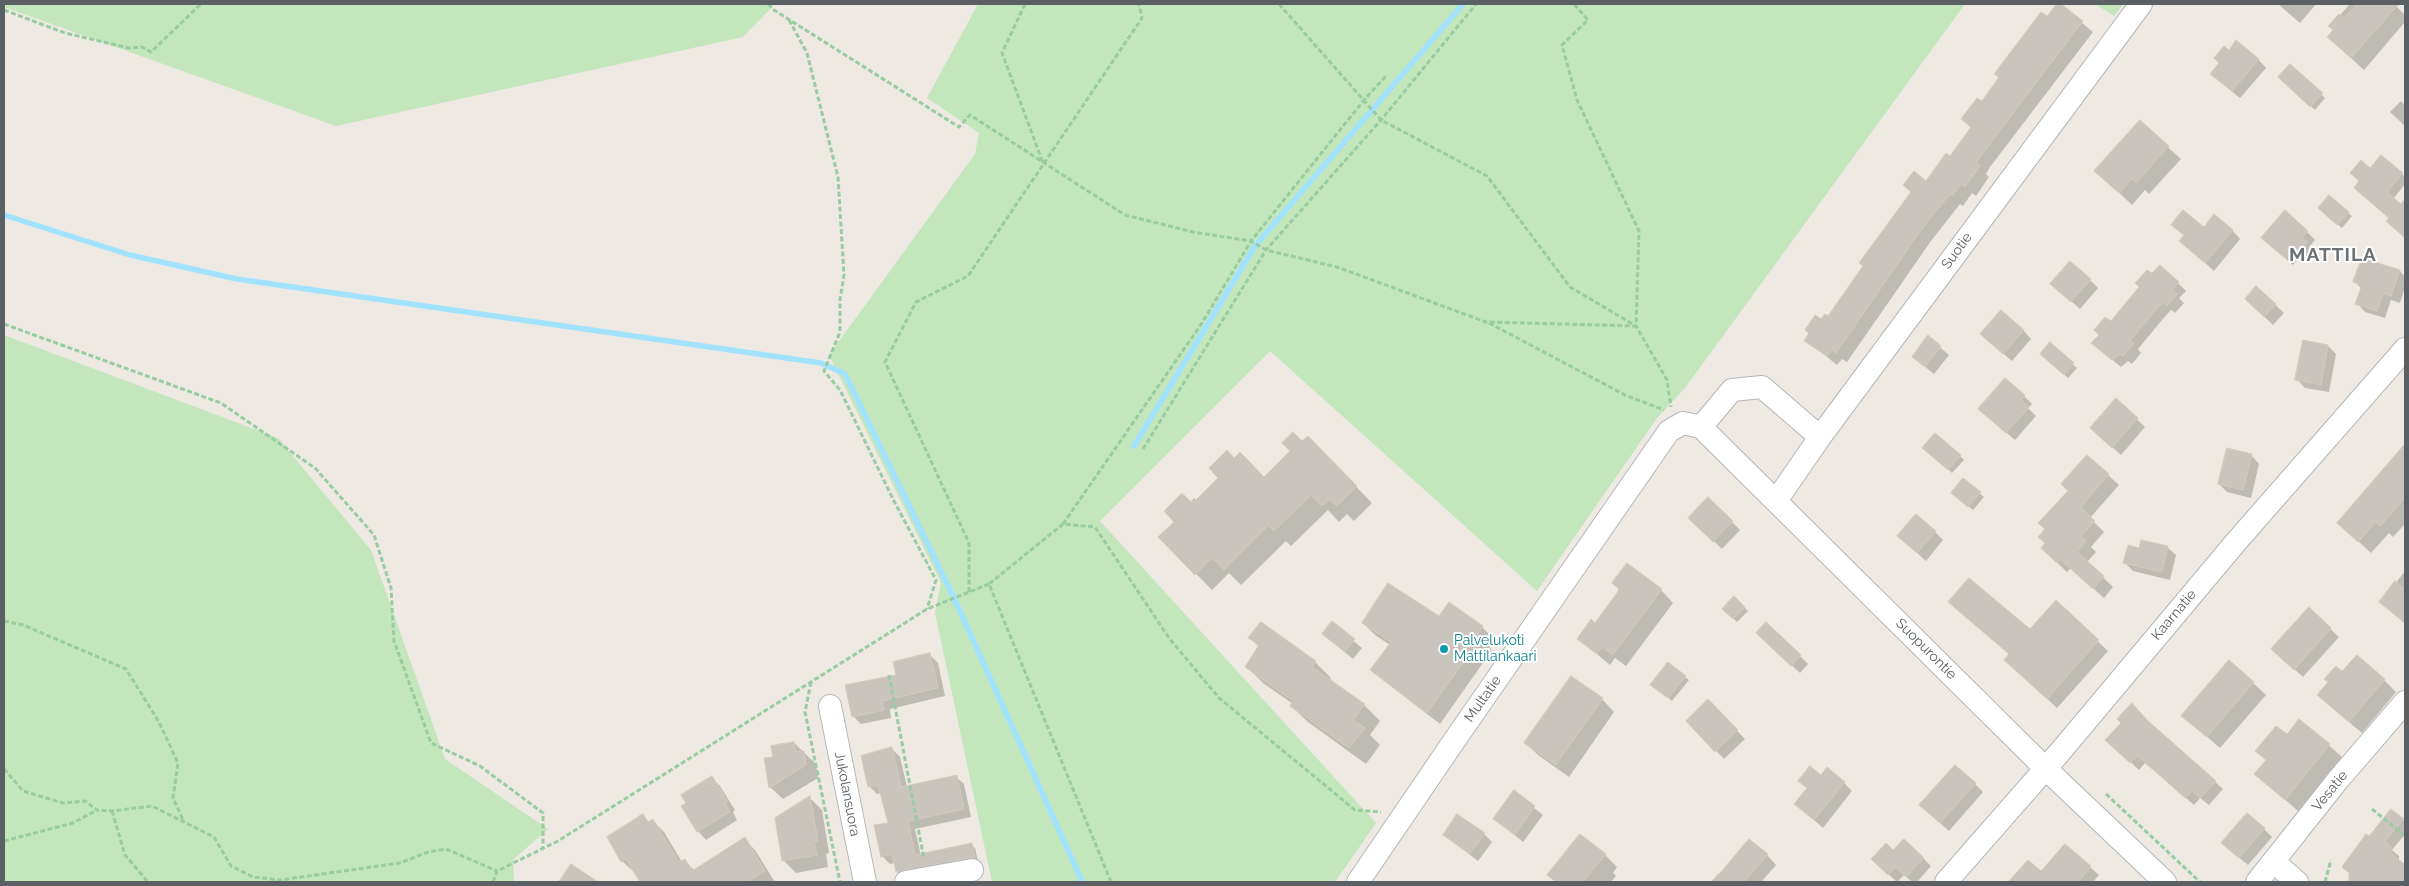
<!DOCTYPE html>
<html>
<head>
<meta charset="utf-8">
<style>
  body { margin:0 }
  #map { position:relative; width:2409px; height:886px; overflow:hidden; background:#eee9e2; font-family:Raleway,sans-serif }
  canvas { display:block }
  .frame { position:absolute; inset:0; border:5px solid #5a6063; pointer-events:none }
</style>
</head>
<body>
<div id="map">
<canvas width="2409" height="886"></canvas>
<div class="frame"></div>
</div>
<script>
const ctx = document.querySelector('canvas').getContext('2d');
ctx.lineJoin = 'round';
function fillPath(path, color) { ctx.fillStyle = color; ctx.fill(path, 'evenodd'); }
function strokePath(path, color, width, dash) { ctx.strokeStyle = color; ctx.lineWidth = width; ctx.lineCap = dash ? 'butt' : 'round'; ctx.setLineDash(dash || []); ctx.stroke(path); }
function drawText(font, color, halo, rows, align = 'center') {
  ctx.font = font + ' Raleway,sans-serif'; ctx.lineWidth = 4; ctx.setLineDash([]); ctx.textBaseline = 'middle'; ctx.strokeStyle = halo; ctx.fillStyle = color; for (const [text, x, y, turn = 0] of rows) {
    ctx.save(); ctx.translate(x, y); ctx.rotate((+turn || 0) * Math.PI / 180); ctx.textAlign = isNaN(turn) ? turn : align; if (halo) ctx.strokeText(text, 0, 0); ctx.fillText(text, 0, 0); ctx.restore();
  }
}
fillPath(new Path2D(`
  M4 4H775L743 37 336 126 4 7Z
  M978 4H1965L1685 388 1657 418 1537 591 1270 351 1100 521 1376 823 1335 882H992L935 613 941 583 829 355 975 154 979 133 927 98Z
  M2095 4H2123L2114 16Z
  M4 335 278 438 371 550 445 759 548 829 513 860 514 882H4Z`), '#c3e6bd');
fillPath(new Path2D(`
  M2059 4 2093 32 1990 167 1986 174 1989 177 1976 196 1972 193 1963 206 1960 204 1931 241 1847 362 1842 359 1837 365 1806 340 1822 321 1828 317 1927 183 1950 158 1971 128 1962 119 1982 103Z
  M2278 4H2316L2300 23Z
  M2350 4H2394L2405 15V22L2364 70 2341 49 2335 30 2330 26Z
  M2229 51 2258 59 2266 68 2240 98 2220 82V63Z
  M2290 65 2325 98 2315 110 2280 77Z
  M2401 101 2405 105V126L2390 112Z
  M2140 122 2181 159 2149 194 2145 190 2132 205 2096 171Z
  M2370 170 2402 174 2405 177V184L2393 199 2405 209V237L2394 227Z
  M2323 212 2348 213 2352 216 2342 228Z
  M2173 225 2232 230 2240 239 2214 271 2181 241 2185 236Z
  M2307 232 2315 240 2309 247 2314 251 2306 260 2301 256 2293 265 2271 246Z
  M2362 259 2400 271 2405 277V287L2400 303 2391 300 2385 318 2365 312 2357 303 2362 289 2355 282Z
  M2090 280 2098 288 2080 309 2052 284Z
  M2178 283 2186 291 2179 298 2184 303 2175 313 2171 310 2162 320 2138 349 2141 353 2132 364 2128 361 2121 367 2092 343 2111 323Z
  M2257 288 2284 313 2273 325 2254 307Z
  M2023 330 2031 339 2012 361 1990 342Z
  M1928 337 1949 355 1934 374 1913 357Z
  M2304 341 2328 346 2336 354 2329 392 2305 388 2297 379Z
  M2051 344 2077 368 2068 378 2045 358Z
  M2024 396 2032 404 2028 408 2036 416 2015 440 1988 417Z
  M2116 400 2145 427 2121 455 2100 436Z
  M1308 437 1372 503 1354 521 1347 514 1339 522 1328 510 1291 546 1286 541 1241 585 1229 573 1212 590 1160 537 1191 503 1196 502 1220 478 1234 460 1264 479Z
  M2405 445V524L2393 537 2389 533 2371 553 2339 523Z
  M1928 451 1960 456 1964 460 1952 473Z
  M2251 455 2259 464 2251 498 2227 492 2219 484Z
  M2088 457 2119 485 2090 518 2104 532 2091 547 2096 552 2087 562 2113 587 2104 598 2071 568 2067 572 2052 558 2047 543V529Z
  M1963 479 1984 497 1973 510 1956 496Z
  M1732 522 1740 530 1722 549 1698 526Z
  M1935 532 1943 540 1926 561 1907 544Z
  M2167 547 2176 555 2170 580 2133 571 2125 563 2140 549Z
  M1627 565 1661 590 1673 603 1626 666 1615 658 1610 665 1578 638 1596 624 1618 593Z
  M2405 571V624L2381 602Z
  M1734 598 1748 611 1737 622 1724 609Z
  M2056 602 2108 651 2057 708 2015 669 2030 631Z
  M2309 609 2339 637 2303 677 2281 657Z
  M1439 618 1482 627 1494 639 1489 647 1492 650 1440 724 1384 681 1372 669 1390 645 1375 635 1363 623Z
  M1332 623 1362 648 1353 659 1323 634Z
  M1250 638 1315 662 1331 678 1330 681 1364 705 1380 721 1370 735 1380 745 1366 764 1308 722 1291 706 1293 704 1263 683 1246 666 1259 647Z
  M1765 641 1800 656 1808 664 1800 673Z
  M929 654 938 663 945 696 890 709 891 718 861 724 853 716 897 676Z
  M2343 673 2384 680 2396 692 2362 733 2331 707Z
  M1685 677 1689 680 1672 701 1656 688Z
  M2253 683 2266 695 2220 748 2183 716Z
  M1602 699 1614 712 1569 777 1538 755 1526 743Z
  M1708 701 1745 739 1724 759 1688 721Z
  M2300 720 2342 757 2298 811 2256 774 2267 761 2257 751 2287 736Z
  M2150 724 2223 789 2209 805 2200 798 2194 805 2145 763 2139 770 2107 740Z
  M794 743 816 764 818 778 783 799 770 787 775 758Z
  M892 749 900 757 907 787 956 777 964 784 971 817 915 829 925 874 905 879 897 872 895 863 890 864 882 856 889 824 882 793 877 794 869 786Z
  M1821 776 1844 783 1852 791 1823 828 1796 804 1808 789 1800 781Z
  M712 778 720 786 735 810 733 812 737 820 706 840 698 831 683 806Z
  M1975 784 1983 792 1949 831 1929 813Z
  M1514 792 1543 815 1523 842 1495 819Z
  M810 798 822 810 829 853 826 854 828 867 796 873 783 860Z
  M643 816 650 823 653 821 664 832 682 862 684 860 694 870 744 839 755 850 775 882H644L638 873 634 872 622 861Z
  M2403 820 2405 822V834L2392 850 2399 856V861L2405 866V882H2354L2350 879 2369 838Z
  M2264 829 2272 837 2248 865 2231 851Z
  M1484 834 1492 842 1478 861 1444 835Z
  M971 845 975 848 978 861 939 867 935 863Z
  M2065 845 2099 875 2093 882H2072L2058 871Z
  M1893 852 1923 858 1931 866 1917 882H1912L1904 875 1897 882 1881 867Z
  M1605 855 1617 867 1613 873 1616 876 1611 882H1556L1549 875Z
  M1767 855 1776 865 1761 882H1711L1719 873 1721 875Z`), '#0003');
strokePath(new Path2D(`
  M4 215 130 255 237 279 821 363 845 374 954 598 1082 881
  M1134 446 1255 246 1463 4`), '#a1e3ff', 5.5);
const building = new Path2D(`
  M2057 4H2061L2083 21 1980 157 1976 164 1980 166 1965 187 1961 184 1952 196 1950 194 1921 230 1836 353 1831 349 1827 356 1804 341 1809 333 1805 330 1815 315 1821 319 1825 314 1828 316 1863 266 1859 263 1911 192 1903 185 1914 171 1926 181 1946 153 1950 156 1971 127 1961 119 1977 98 1982 101 1999 77 1994 74 2041 12 2047 16Z
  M2357 4H2399L2351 58 2327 37 2333 30 2328 26 2339 14 2344 18Z
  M2236 40 2259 59 2232 91 2210 74 2219 63 2214 58 2224 46 2229 50Z
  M2290 64 2323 93 2310 107 2278 77Z
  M2140 120 2169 146 2136 183 2132 179 2119 193 2094 171Z
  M2381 155 2403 173 2387 192 2401 204 2405 199V238L2386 221 2389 218 2354 188 2359 181 2350 173 2361 160 2370 168Z
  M2329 195 2349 212 2337 225 2318 208Z
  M2183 210 2204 227 2214 214 2233 230 2205 263 2179 241 2184 235 2171 225Z
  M2285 210 2308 231 2302 238 2307 242 2297 253 2292 249 2285 258 2261 238Z
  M2362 258 2400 270 2391 296 2383 293 2377 311 2355 304 2362 285 2353 282Z
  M2070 261 2091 279 2071 302 2050 284Z
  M2160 265 2179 282 2172 290 2177 294 2167 306 2163 303 2154 312 2130 341 2134 344 2123 356 2120 354 2112 360 2091 343 2099 335 2094 330 2105 317 2111 321 2139 287 2135 283 2147 270 2152 273Z
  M2256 286 2276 304 2264 317 2245 299Z
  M2001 310 2024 330 2003 354 1980 334Z
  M1928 335 1941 346 1925 367 1912 357Z
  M2303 340 2328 345 2321 385 2295 380Z
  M2050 342 2074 363 2064 375 2040 354Z
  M2005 378 2025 395 2021 400 2029 407 2006 433 1978 409Z
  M2116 398 2138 418 2112 448 2090 428Z
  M1293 432 1302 441 1308 436 1357 486 1337 506 1330 499 1322 506 1311 495 1274 531 1269 525 1224 570 1212 558 1195 575 1158 537 1174 522 1164 511 1182 493 1191 502 1194 498 1196 500 1218 478 1209 468 1227 450 1234 458 1240 452 1264 477 1290 451 1282 443Z
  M1935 433 1961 455 1948 470 1922 448Z
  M2405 444V498L2380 526 2376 522 2358 542 2337 523Z
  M2227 448 2252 454 2243 490 2218 484Z
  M2087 455 2109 474 2081 507 2095 521 2081 536 2086 541 2077 552 2104 576 2093 589 2060 559 2057 563 2041 548 2045 543 2038 537 2045 529 2038 523 2068 491 2061 484Z
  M1963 478 1981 492 1968 507 1951 493Z
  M1708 497 1733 521 1713 542 1688 518Z
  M1916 514 1936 531 1917 553 1897 536Z
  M2141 540 2168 546 2162 572 2123 563 2128 545 2139 548Z
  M1627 563 1662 589 1613 655 1602 647 1597 654 1577 639 1591 619 1595 623 1617 593 1619 589 1612 583Z
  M1969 578 2030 629 2056 600 2099 640 2047 699 2004 660 2009 654 1948 602Z
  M2395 581 2405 589V623L2379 602Z
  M1388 583 1439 616 1449 602 1483 626 1477 635 1481 638 1427 713 1370 670 1391 642 1362 623Z
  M1734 596 1745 607 1733 619 1722 609Z
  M2309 607 2331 628 2294 670 2271 649Z
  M1332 621 1355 639 1345 652 1322 634Z
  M1261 622 1316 661 1312 667 1365 704 1353 720 1365 728 1349 748 1290 706 1293 701 1245 667 1259 645 1248 638Z
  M1766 622 1801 655 1791 666 1756 633Z
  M930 653 938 688 882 701 884 710 852 717 845 685 896 675 893 662Z
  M2357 655 2385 679 2349 722 2317 695 2328 682 2324 679 2336 666 2342 671Z
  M2229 660 2254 682 2207 737 2181 716Z
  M1668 662 1686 676 1668 698 1650 685Z
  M1571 676 1603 698 1556 765 1524 743Z
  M1708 699 1738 730 1715 752 1686 721Z
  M2132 703 2147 720 2216 781 2200 798 2192 791 2185 798 2144 761 2137 756 2130 763 2105 740 2121 723 2117 719Z
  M2299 719 2330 744 2285 800 2254 774 2266 760 2255 751 2276 726 2287 734Z
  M794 742 796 752 804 751 806 765 769 788 764 758 773 757 771 746Z
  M892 747 901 787 957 775 964 809 908 821 915 855 972 843 975 857 896 872 892 854 881 857 874 825 888 823 878 785 868 787 861 756Z
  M1955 765 1976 783 1940 823 1919 805Z
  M1810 766 1821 775 1827 767 1845 782 1814 820 1794 804 1807 788 1798 781Z
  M712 776 728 802 725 804 730 812 697 832 681 806 686 803 681 795Z
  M1514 790 1535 806 1515 835 1493 819Z
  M810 796 818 841 814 842 817 855 782 861 775 818Z
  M2391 809 2404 819 2385 841 2391 847V853L2405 865V882H2349V873L2342 867 2366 834 2369 836Z
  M2247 813 2265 828 2239 858 2221 843Z
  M643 814 648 822 653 819 679 862 685 859 692 871 745 837 765 871 747 882H640L626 859 621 862 607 837Z
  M1457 814 1485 833 1470 854 1443 835Z
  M1580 834 1606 854 1583 882H1556L1547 875Z
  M1749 839 1768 854 1744 882H1713Z
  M1904 839 1924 858 1906 877 1895 867 1888 875 1871 859 1886 843 1893 850Z
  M2065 844 2091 866 2078 882H2008L2028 860 2041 871Z
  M571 864 598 882H559Z`);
fillPath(building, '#c9c4be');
strokePath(building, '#d2cac0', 1);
const minor = new Path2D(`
  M1701 427 1732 390 1762 387 1820 437
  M1776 501 1820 437 2141 4
  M830 706 865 882
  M2274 862 2297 882
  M906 882 972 870
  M1358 882 1454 741 1669 431 1683 423 1701 427 2045 768 2165 882
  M1946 882 2060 752 2236 542 2405 349
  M2257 882 2337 781 2405 702`);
strokePath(minor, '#b3b6ba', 24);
strokePath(new Path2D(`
  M768 4 774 10 959 127 970 115 1125 215 1193 232 1251 241 1266 250 1337 267 1486 322 1636 326 1639 231 1577 100 1562 45 1588 20 1574 4
  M1025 4 1002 53 1043 163
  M1279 4 1381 120 1487 176 1570 287 1636 326 1667 380 1671 407
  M4 10 65 33 129 48 142 47 151 52 201 4
  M789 20 807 53 838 177 844 275 840 300V332L824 371 840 390 894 501 936 580 927 609
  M1489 323 1625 395 1664 410
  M4 324 221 403 315 468 374 535 391 588 394 641 431 743 480 766 543 813V848
  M1143 449 1266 250 1381 120 1476 4
  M1063 524 1202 323 1251 241 1364 100 1387 75
  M969 592V543L885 362 916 302 968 276 1142 18 1139 4
  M4 621 23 625 126 669 159 722 178 763 173 798 184 822
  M889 675 924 859
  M811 682 805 712 840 882
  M4 769 23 791 63 803 85 801 97 810 112 811 152 806 214 837 231 866 253 877 280 880 400 863 428 852 446 849 497 871
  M2106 794 2200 882
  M2372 809 2405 836
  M112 811 125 855 148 882
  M4 841 73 823 97 810
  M493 882 497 871 558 841 927 609 989 584
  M1111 882 989 584 1063 524 1095 527 1169 638 1219 698 1355 810 1381 812
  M2325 882 2331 860`), '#99cca0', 3, [5, 2.5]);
strokePath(minor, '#fff', 22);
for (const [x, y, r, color] of [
  [1444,649,5,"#0f9aa8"]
]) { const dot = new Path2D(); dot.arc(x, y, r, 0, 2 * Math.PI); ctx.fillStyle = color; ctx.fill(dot); strokePath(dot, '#fff', 2); }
drawText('14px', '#5a6063', '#fff', [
  ["Suotie",1957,251,-54],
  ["Kaarnatie",2174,615,-50],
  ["Suopurontie",1926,649,45],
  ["Multatie",1483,699,-55],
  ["Vesatie",2330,791,-51],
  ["Jukolansuora",847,794,79]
]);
drawText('14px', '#0d838f', '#fff', [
  ["Palvelukoti",1454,641],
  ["Mattilankaari",1454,657]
], 'left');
ctx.letterSpacing = '1px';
drawText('bold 19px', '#6b7275', '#fff', [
  ["MATTILA",2333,255]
]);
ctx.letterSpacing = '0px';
</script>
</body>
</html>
